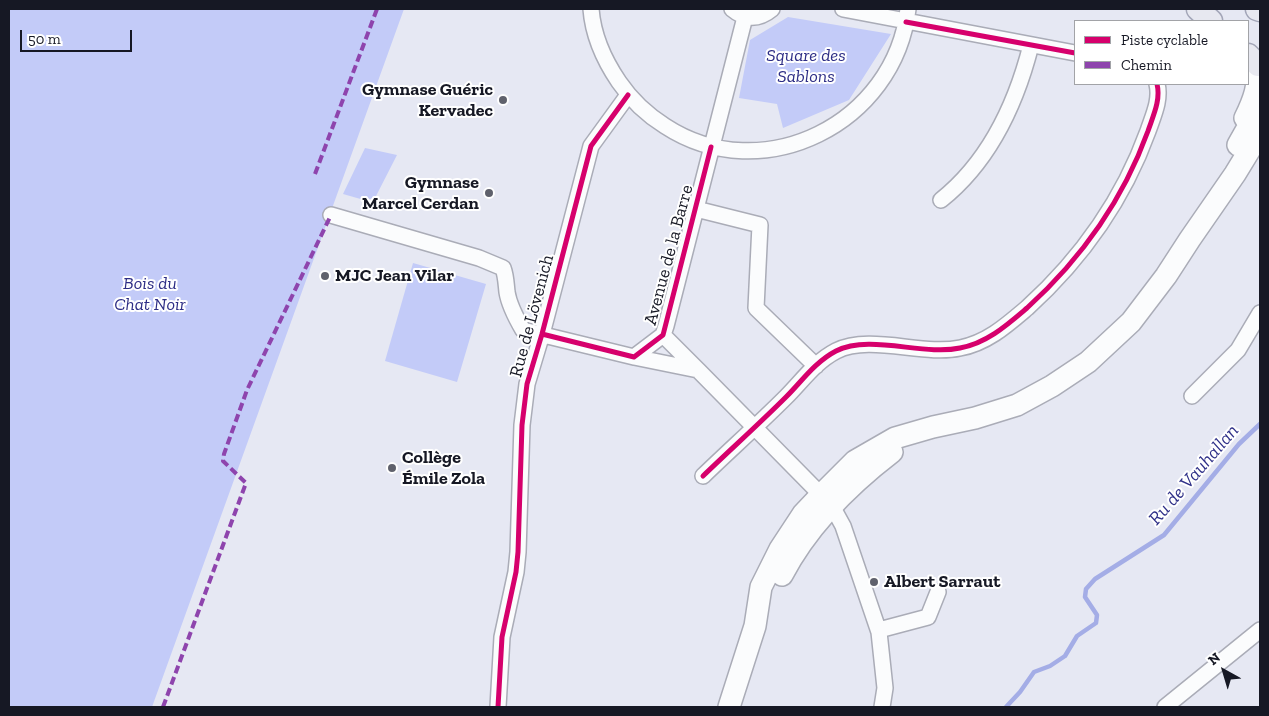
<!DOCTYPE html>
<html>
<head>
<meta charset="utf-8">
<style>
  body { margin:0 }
  #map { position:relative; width:1269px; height:716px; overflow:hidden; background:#e6e8f3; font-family:"Zilla Slab",serif }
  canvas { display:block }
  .frame { position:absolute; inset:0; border:10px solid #161824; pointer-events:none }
  .legend { position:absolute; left:1074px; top:20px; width:175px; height:65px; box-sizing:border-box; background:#fff; border:1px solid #a2a3a7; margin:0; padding:6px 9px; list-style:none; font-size:15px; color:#161824 }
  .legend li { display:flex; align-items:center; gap:10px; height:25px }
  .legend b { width:25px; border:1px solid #a2a3a7 }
  .north { position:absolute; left:1199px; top:646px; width:50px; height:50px; -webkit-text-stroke:4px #fff; paint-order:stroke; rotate:321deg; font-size:14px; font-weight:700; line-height:20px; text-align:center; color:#161824 }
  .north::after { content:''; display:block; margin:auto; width:18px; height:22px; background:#161824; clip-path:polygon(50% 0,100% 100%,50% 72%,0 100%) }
  .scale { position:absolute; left:20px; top:30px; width:112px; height:22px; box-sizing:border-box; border:2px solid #161824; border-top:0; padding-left:6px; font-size:15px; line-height:18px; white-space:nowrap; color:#161824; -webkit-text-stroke:4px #fff; paint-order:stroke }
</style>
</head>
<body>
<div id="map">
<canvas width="1269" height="716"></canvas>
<div class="frame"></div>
<ul class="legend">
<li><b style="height:6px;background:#d6006c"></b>Piste cyclable</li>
<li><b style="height:6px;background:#8e44ad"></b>Chemin</li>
</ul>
<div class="north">N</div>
<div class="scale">50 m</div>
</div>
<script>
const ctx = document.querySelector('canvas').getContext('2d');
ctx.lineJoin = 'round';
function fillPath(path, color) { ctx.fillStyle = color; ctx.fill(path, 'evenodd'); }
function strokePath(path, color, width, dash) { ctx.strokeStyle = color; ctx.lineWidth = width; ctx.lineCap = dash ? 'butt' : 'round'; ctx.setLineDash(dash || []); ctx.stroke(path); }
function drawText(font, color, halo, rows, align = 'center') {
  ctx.font = font + ' "Zilla Slab",serif'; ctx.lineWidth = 4; ctx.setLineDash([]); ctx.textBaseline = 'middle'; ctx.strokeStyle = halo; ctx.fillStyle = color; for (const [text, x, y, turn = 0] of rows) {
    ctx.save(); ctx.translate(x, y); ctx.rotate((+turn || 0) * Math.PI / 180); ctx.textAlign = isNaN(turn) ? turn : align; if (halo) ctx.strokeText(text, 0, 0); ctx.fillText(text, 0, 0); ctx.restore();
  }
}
fillPath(new Path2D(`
  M9 9H404L152 707H9Z
  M788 17 891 34 849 100 783 128 777 104 739 98 750 40Z
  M365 148 397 155 375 198 364 200 343 194Z
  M413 263 486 284 457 382 385 361Z`), '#c3cbf8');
strokePath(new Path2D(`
  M1006 707 1020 692 1034 672 1050 666 1065 656 1077 636 1096 623 1097 615 1085 597 1086 589 1095 579 1164 535 1239 444 1260 424`), '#a4ade6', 4.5);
const minor = new Path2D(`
  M591 9C593 35 604 60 619 82 632 101 646 114 665 126 763 190 895 123 908 9
  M732 9C745 20 759 20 772 9
  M843 9 1075 53
  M941 200C990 161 1016 104 1031 45
  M696 209 760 225 756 308 816 366
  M331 215 479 258 503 268C506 276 506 283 507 292 509 305 516 318 523 330L634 357 698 370 832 506 843 526 879 632 885 688 882 707
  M663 335 698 370
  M634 357 663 335 666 326 745 17
  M1192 396 1238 350 1260 313
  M703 476C731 449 759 424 786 397 802 381 815 362 836 351 870 334 923 356 960 348 987 343 1007 325 1027 308 1081 259 1123 200 1148 131 1153 116 1161 100 1157 84
  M879 630 928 617 938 592
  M498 707 502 637 516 572 518 552 522 425 527 384 542 334 591 146 628 95
  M1165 707 1260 630`);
const secondary = new Path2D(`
  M1245 118C1254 100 1259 85 1258 65L1260 66
  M1238 145 1260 106
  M782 575C808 525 849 485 892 452
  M729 707 755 626 761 587 780 549 803 514 821 495 855 461 895 438 933 427 975 418 1017 405 1052 386 1088 362 1131 322 1166 276 1190 239 1235 174 1260 133`);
const primary = new Path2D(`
  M1198 9 1211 21
  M1257 9 1260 10
  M1248 55 1258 65`);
strokePath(minor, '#aaacb7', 18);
strokePath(secondary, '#aaacb7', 24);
strokePath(primary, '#a3a6b8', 25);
strokePath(minor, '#fbfcfd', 15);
strokePath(secondary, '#fbfcfd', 21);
strokePath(primary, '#e7e8f0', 22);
strokePath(new Path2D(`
  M315 174 377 9
  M163 707 246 483 223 461 224 454 247 390 331 215`), '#8e44ad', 4, [8, 4]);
strokePath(new Path2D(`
  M906 22 1075 53
  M542 334 634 357 663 335 711 147
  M703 476C731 449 759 424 786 397 802 381 815 362 836 351 870 334 923 356 960 348 987 343 1007 325 1027 308 1081 259 1123 200 1148 131 1153 116 1161 100 1157 84
  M498 707 502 637 516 572 518 552 522 425 527 384 542 334 591 146 628 95`), '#d6006c', 5);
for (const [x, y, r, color] of [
  [503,100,5,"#5f616c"],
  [489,193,5,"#5f616c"],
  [325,276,5,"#5f616c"],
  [392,468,5,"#5f616c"],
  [874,582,5,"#5f616c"]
]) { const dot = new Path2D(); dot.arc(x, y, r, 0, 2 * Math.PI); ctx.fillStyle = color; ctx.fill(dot); strokePath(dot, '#fff', 2); }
drawText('italic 18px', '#2d2d85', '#fff', [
  ["Square des",806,56],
  ["Sablons",806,77],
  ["Bois du",150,284],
  ["Chat Noir",150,305]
]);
drawText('bold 18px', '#161824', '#fff', [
  ["Gymnase Guéric",493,90,"right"],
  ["Kervadec",493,111,"right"],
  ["Gymnase",479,183,"right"],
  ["Marcel Cerdan",479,204,"right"],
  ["MJC Jean Vilar",335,276],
  ["Collège",402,458],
  ["Émile Zola",402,479],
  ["Albert Sarraut",884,582]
], 'left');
drawText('18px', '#161824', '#fff', [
  ["Avenue de la Barre",669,255,-75],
  ["Rue de Lövenich",532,316,-75]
]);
drawText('italic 19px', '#2f3088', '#fff', [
  ["Ru de Vauhallan",1194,475,-49]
]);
</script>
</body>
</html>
